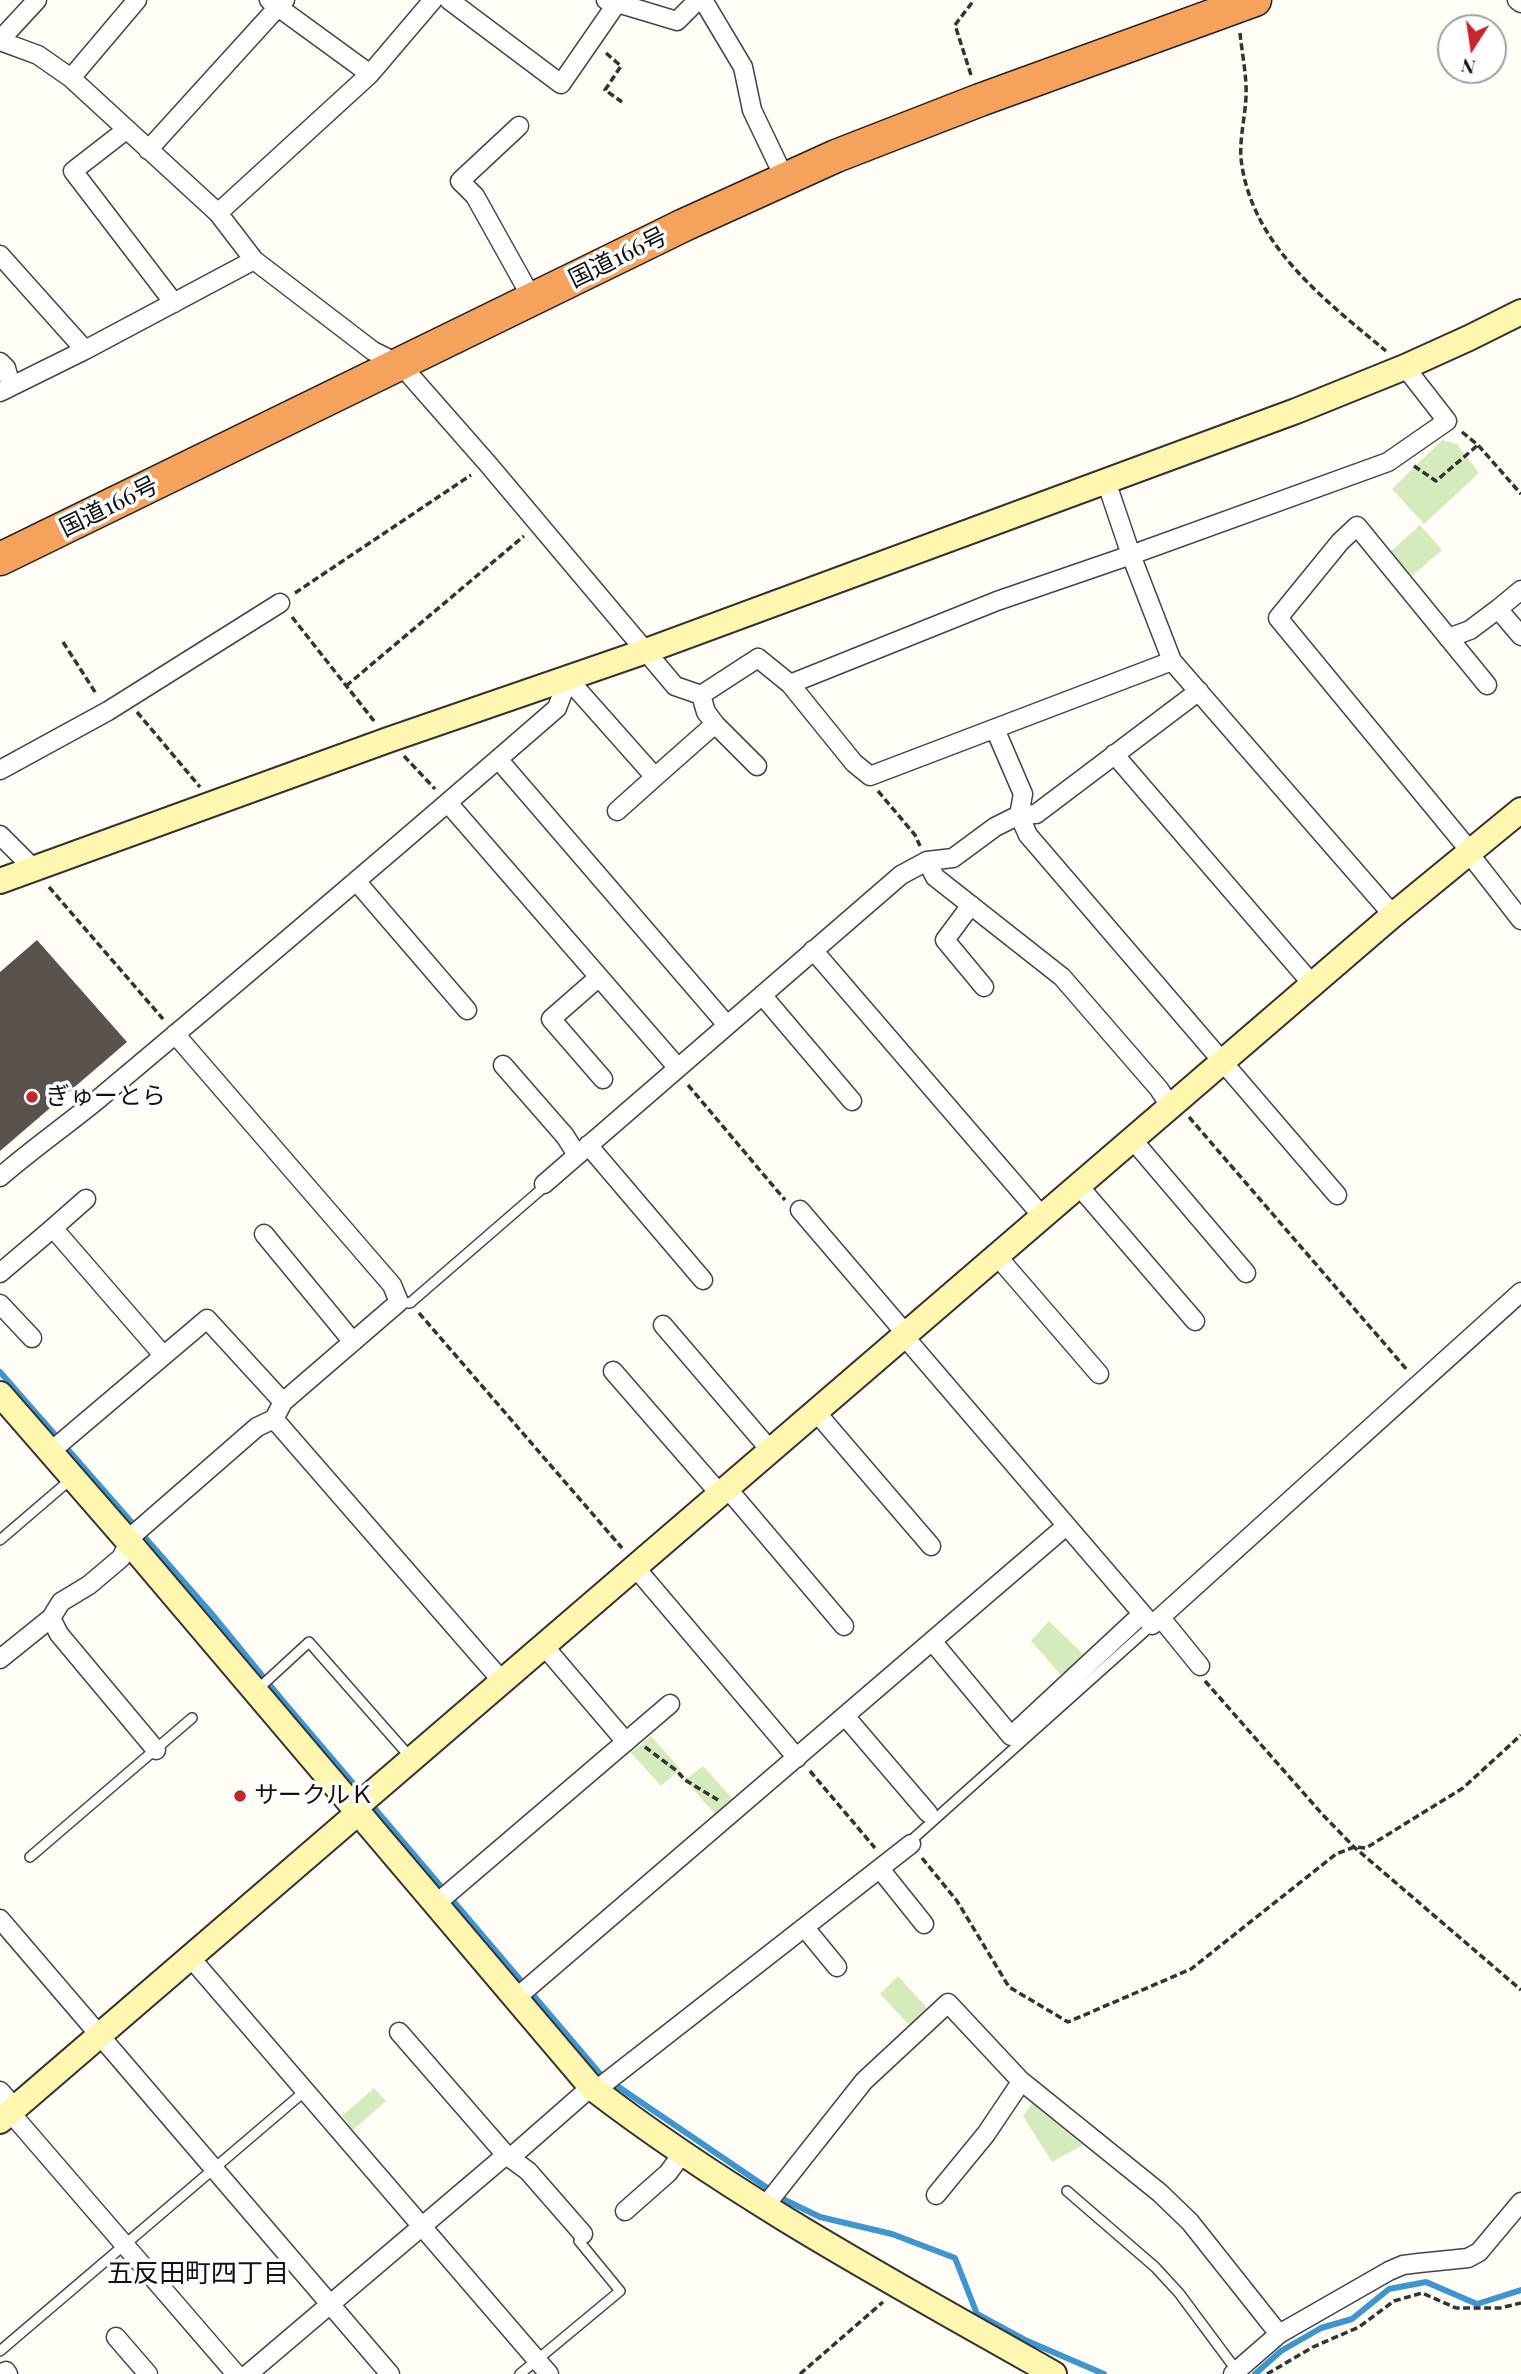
<!DOCTYPE html>
<html>
<head>
<meta charset="utf-8">
<style>
  body { margin:0 }
  #map { position:relative; width:1521px; height:2374px; overflow:hidden; background:#fffdf5; font-family:"Playfair Display",serif }
  canvas { display:block }
  .north { position:absolute; left:1437px; top:14px; width:70px; height:70px; box-sizing:border-box; background:#fff; border:2px solid #a0a0a0; border-radius:50%; rotate:192deg; font-size:19px; font-weight:700; line-height:28px; text-align:center; color:#111 }
  .north::after { content:''; display:block; margin:auto; width:24px; height:32px; background:#c4262e; clip-path:polygon(50% 0,100% 100%,50% 72%,0 100%) }
</style>
</head>
<body>
<div id="map">
<canvas width="1521" height="2374"></canvas>
<div class="north">N</div>
</div>
<script>
const ctx = document.querySelector('canvas').getContext('2d');
ctx.lineJoin = 'round';
function fillPath(path, color) { ctx.fillStyle = color; ctx.fill(path, 'evenodd'); }
function strokePath(path, color, width, dash) { ctx.strokeStyle = color; ctx.lineWidth = width; ctx.lineCap = dash ? 'butt' : 'round'; ctx.setLineDash(dash || []); ctx.stroke(path); }
function drawText(font, color, halo, rows, align = 'center') {
  ctx.font = font + ' "Playfair Display","Noto Sans JP",serif'; ctx.lineWidth = 7; ctx.setLineDash([]); ctx.textBaseline = 'middle'; ctx.strokeStyle = halo; ctx.fillStyle = color; for (const [text, x, y, turn = 0] of rows) {
    ctx.save(); ctx.translate(x, y); ctx.rotate((+turn || 0) * Math.PI / 180); ctx.textAlign = isNaN(turn) ? turn : align; if (halo) ctx.strokeText(text, 0, 0); ctx.fillText(text, 0, 0); ctx.restore();
  }
}
fillPath(new Path2D(`
  M1442 440 1457 444 1479 473 1424 524 1392 489Z
  M1420 525 1442 550 1412 576 1389 553Z
  M1049 1621 1085 1656 1061 1675 1031 1641Z
  M651 1736 680 1769 661 1786 631 1753Z
  M703 1766 733 1799 715 1814 685 1780Z
  M898 1976 927 2008 909 2025 880 1994Z
  M374 2088 386 2101 353 2130 342 2116Z
  M1032 2103 1083 2145 1052 2162 1023 2116Z`), '#d5ebbd');
strokePath(new Path2D(`
  M0 1372 211 1613 282 1700 363 1795
  M370 1803 601 2075 785 2200 820 2217 892 2234 955 2258 977 2314 1025 2340 1104 2374
  M1255 2374 1281 2351 1321 2328 1352 2319 1389 2289 1426 2282 1477 2304 1521 2290`), '#3f96cf', 6);
fillPath(new Path2D(`
  M37 940 127 1042 0 1151V972Z`), '#5a524d');
const lane = new Path2D(`
  M399 1302 410 1303 544 1187V1184
  M0 1540 70 1480
  M258 1689 309 1642 411 1758
  M911 1844 915 1837 1152 1625
  M30 1857 192 1718
  M1067 2191 1155 2267 1179 2293 1237 2371
  M0 2351 305 2091
  M520 2374 620 2291 579 2241 583 2234`);
const street = new Path2D(`
  M449 0 561 84 617 3 606 0
  M703 0 743 67 752 110 785 179
  M1517 0 1521 3
  M617 3 677 21 698 0
  M0 40 37 0
  M0 41 38 55 71 78 218 213 254 260 373 351 401 365 488 464 675 686 701 695 758 658 790 684 854 763 870 776 1172 661
  M370 74 433 0
  M71 78 137 0
  M519 126 460 181 475 196 533 300
  M126 130 73 171 174 303
  M148 150 278 7 269 0
  M218 213 370 74 278 7 285 0
  M0 255 85 350
  M0 362 6 368 11 386
  M0 392 85 350 254 260
  M1106 481 1131 555 1172 661 1393 915
  M1498 609 1521 590
  M1448 638 1470 630 1498 609 1521 636
  M790 684 997 601 1131 555 1388 462 1447 421 1405 367
  M1199 691 1036 814 1019 815 1028 835 1337 1195
  M715 724 757 766
  M1114 754 1313 985
  M498 759 727 1025
  M0 770 108 711 280 603
  M448 803 678 1068
  M617 811 655 777
  M0 835 33 868
  M1470 851 1278 618 1340 542 1357 526 1487 685
  M1468 852 1521 920
  M927 861 935 877 1062 977 1159 1089 1170 1106
  M356 881 467 1010
  M971 905 945 940 984 987
  M813 950 1042 1216
  M599 977 551 1019 603 1079
  M762 995 852 1101
  M503 1065 565 1136 577 1155
  M1132 1139 1246 1273
  M588 1145 703 1280
  M0 1177C31 1150 64 1127 96 1101 251 971 404 841 557 708L568 679 655 777 715 724 706 712 701 695
  M544 1184 901 875 927 861 953 858 995 827 1019 815 1023 794 995 729
  M1078 1185 1195 1321
  M800 1210 906 1334
  M53 1228 86 1199
  M264 1234 353 1342
  M997 1256 1099 1374
  M0 1273 53 1228 163 1355
  M0 1304 32 1338
  M663 1325 771 1451
  M904 1336 1152 1625 1521 1292
  M613 1371 720 1494
  M816 1412 931 1546
  M274 1419 502 1681
  M50 1452 207 1319 283 1402
  M727 1488 844 1626
  M635 1567 797 1758
  M51 1618 59 1634 156 1750
  M1161 1618 1200 1666
  M932 1641 1011 1736 1142 1614
  M544 1646 626 1742
  M0 1659 51 1618 61 1602 89 1585 121 1558 133 1535 257 1427 274 1419 283 1402 399 1302 392 1285 175 1034
  M845 1716 928 1813
  M880 1869 924 1924
  M437 1903 670 1704
  M0 1919 390 2374
  M805 1928 837 1967
  M190 1957 549 2374
  M516 1998 1066 1526
  M399 2032 506 2155 528 2171 583 2234
  M596 2090 911 1844
  M0 2091 15 2108
  M10 2112 236 2374
  M510 2158 591 2087
  M936 2195 986 2134 1021 2082
  M765 2206 864 2081 948 2003 1020 2080 1160 2193 1190 2222 1279 2334
  M625 2211 668 2173 682 2154
  M116 2337 148 2374
  M6 2371 8 2374
  M248 2374 506 2155
  M1233 2374 1279 2334 1389 2271 1403 2265 1419 2263 1468 2258 1479 2252 1521 2202`);
const secondary = new Path2D(`
  M0 881 388 740 646 651 1296 411 1405 367 1469 338 1521 312
  M0 1394 128 1541 591 2087C735 2198 896 2284 1054 2374
  M355 1808 1393 915 1521 810
  M0 2121 359 1812`);
const highway = new Path2D(`
  M0 559 684 225 836 156 980 100 1255 0`);
strokePath(lane, '#444', 12);
strokePath(street, '#444', 21);
strokePath(secondary, '#333', 28);
strokePath(highway, '#222', 35);
strokePath(new Path2D(`
  M1240 33C1242 54 1247 76 1246 97 1245 119 1238 144 1242 166 1255 248 1326 301 1386 351
  M606 53 621 66 605 90 622 102
  M971 75 955 25 974 0
  M1462 432 1478 445 1521 494
  M1414 466 1436 481 1478 445
  M295 593 471 475
  M292 617 374 721
  M63 642 97 695
  M346 686 524 536
  M137 712 200 787
  M404 756 435 789
  M878 791 915 835 920 846
  M49 887 163 1019
  M688 1085 785 1200
  M1189 1117 1408 1371
  M419 1313 622 1548
  M1205 1681 1322 1814 1354 1847 1521 1990
  M645 1747 677 1771 685 1780 718 1800
  M810 1771 875 1848
  M922 1858 957 1901 1009 1987 1068 2022 1191 1969 1336 1854 1354 1847 1366 1848 1463 1788 1521 1735
  M800 2374 883 2302
  M1267 2374 1313 2347 1359 2327 1394 2301 1422 2293 1456 2308H1500L1521 2303`), '#333', 3.5, [7, 3.5]);
strokePath(lane, '#fff', 9);
strokePath(street, '#fff', 18);
strokePath(secondary, '#fff6b0', 24);
strokePath(highway, '#f5a25d', 32);
for (const [x, y, r, color] of [
  [32,1097,7,"#c4262e"],
  [240,1796,7,"#c4262e"]
]) { const dot = new Path2D(); dot.arc(x, y, r, 0, 2 * Math.PI); ctx.fillStyle = color; ctx.fill(dot); strokePath(dot, '#fff', 2.5); }
drawText('24px', '#111', '#fff', [
  ["国道166号",618,258,-26],
  ["国道166号",109,507,-26]
]);
drawText('24px', '#111', '#fff', [
  ["ぎゅーとら",46,1097],
  ["サークルＫ",254,1796]
], 'left');
drawText('26px', '#111', '#fff', [
  ["五反田町四丁目",198,2274]
]);
</script>
</body>
</html>
